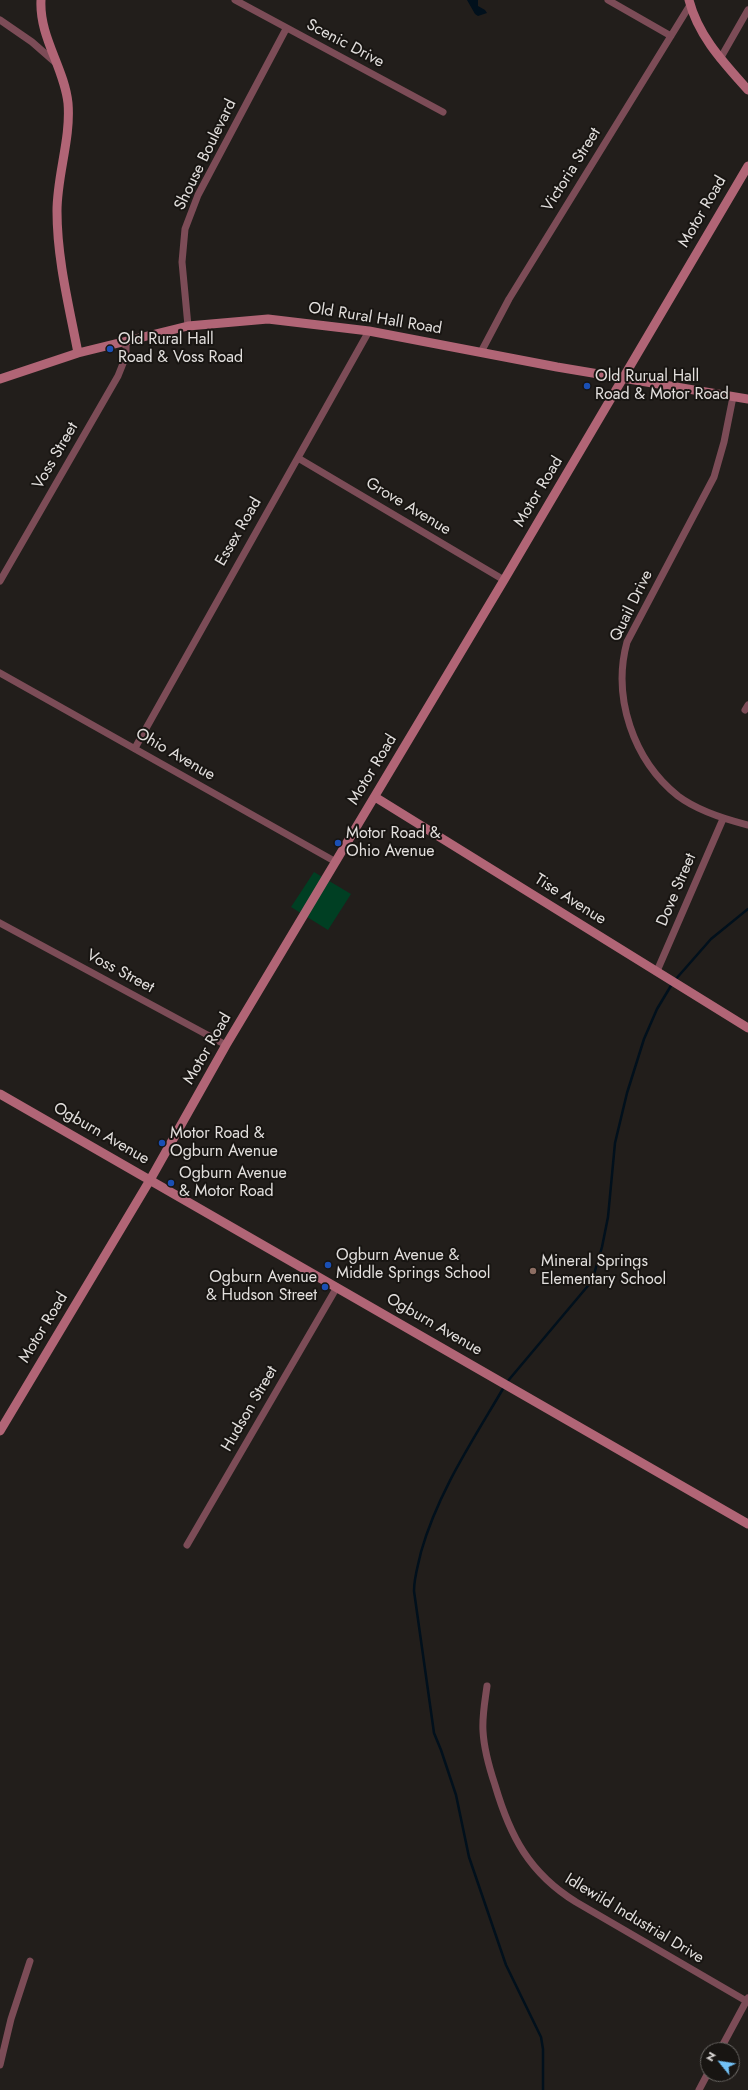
<!DOCTYPE html>
<html>
<head>
<meta charset="utf-8">
<style>
  body { margin:0 }
  #map { position:relative; width:748px; height:2090px; overflow:hidden; background:#221e1b; font-family:Jost,sans-serif }
  canvas { display:block }
  .north { position:absolute; left:700px; top:2042px; width:40px; height:40px; box-sizing:border-box; background:#181512; border:1px solid #696663; border-radius:50%; rotate:300deg; font-size:11px; font-weight:700; line-height:16px; text-align:center; color:#e2dfdd }
  .north::after { content:''; display:block; margin:auto; width:14px; height:18px; background:#72c1f5; clip-path:polygon(50% 0,100% 100%,50% 72%,0 100%) }
</style>
</head>
<body>
<div id="map">
<canvas width="748" height="2090"></canvas>
<div class="north">N</div>
</div>
<script>
const ctx = document.querySelector('canvas').getContext('2d');
ctx.lineJoin = 'round';
function fillPath(path, color) { ctx.fillStyle = color; ctx.fill(path, 'evenodd'); }
function strokePath(path, color, width, dash) { ctx.strokeStyle = color; ctx.lineWidth = width; ctx.lineCap = dash ? 'butt' : 'round'; ctx.setLineDash(dash || []); ctx.stroke(path); }
function drawText(font, color, halo, rows, align = 'center') {
  ctx.font = font + ' Jost,sans-serif'; ctx.lineWidth = 4; ctx.setLineDash([]); ctx.textBaseline = 'middle'; ctx.strokeStyle = halo; ctx.fillStyle = color; for (const [text, x, y, turn = 0] of rows) {
    ctx.save(); ctx.translate(x, y); ctx.rotate((+turn || 0) * Math.PI / 180); ctx.textAlign = isNaN(turn) ? turn : align; if (halo) ctx.strokeText(text, 0, 0); ctx.fillText(text, 0, 0); ctx.restore();
  }
}
fillPath(new Path2D(`
  M314 872 351 894 328 930 291 907Z`), '#003f23');
fillPath(new Path2D(`
  M467 0H478V6L485 10 487 13 478 16 475 14Z`), '#01101c');
strokePath(new Path2D(`
  M675 980 711 939 748 909
  M507 1382 592 1281 602 1247 608 1217 615 1143 627 1093 644 1039 657 1009 672 984
  M504 1387C473 1440 438 1492 421 1552 418 1566 414 1577 414 1591L434 1733 441 1750 456 1795 469 1857 506 1965 541 2037 543 2049V2090`), '#01101c', 2.5);
strokePath(new Path2D(`
  M235 0 443 112
  M608 0 671 36
  M0 20 32 42 56 63
  M720 59 748 10
  M188 326 182 262 185 229 198 195 286 29
  M481 352 509 299 690 5
  M733 397 724 442 714 477 627 642C612 697 633 760 678 796 698 811 724 819 748 825
  M298 458 504 580
  M0 581 118 376 126 356V341
  M0 673 336 862
  M745 710 748 705
  M135 748 369 331
  M0 923 226 1045
  M657 971 723 819
  M187 1545 337 1287
  M487 1686C485 1701 482 1716 483 1731 484 1750 489 1767 495 1785 510 1836 529 1873 576 1902L748 2002
  M720 2050 748 1998
  M0 2065 11 2019 30 1961
  M699 2090 708 2073`), '#7c4c57', 7);
strokePath(new Path2D(`
  M41 0C39 37 64 67 68 103 71 139 57 175 57 211 57 259 69 306 78 353
  M689 0C698 36 724 63 748 90
  M0 379 78 353 188 326 268 319 369 331 557 367 748 399
  M375 797 748 1028
  M0 1094 748 1524
  M0 1431 150 1180 226 1045 504 580 748 166`), '#b16576', 9);
for (const [x, y, r, color] of [
  [110,349,4,"#1a4fb4"],
  [587,386,4,"#1a4fb4"],
  [338,843,4,"#1a4fb4"],
  [162,1143,4,"#1a4fb4"],
  [171,1183,4,"#1a4fb4"],
  [328,1265,4,"#1a4fb4"],
  [533,1271,4,"#8d6e63"],
  [325,1287,4,"#1a4fb4"]
]) { const dot = new Path2D(); dot.arc(x, y, r, 0, 2 * Math.PI); ctx.fillStyle = color; ctx.fill(dot); strokePath(dot, '#181512', 1.5); }
drawText('16px', '#e2dfdd', '#181512', [
  ["Scenic Drive",345,44,28],
  ["Shouse Boulevard",206,155,-64],
  ["Victoria Street",572,170,-58],
  ["Motor Road",703,212,-60],
  ["Old Rural Hall Road",375,319,9],
  ["Voss Street",56,456,-60],
  ["Motor Road",539,492,-59],
  ["Grove Avenue",408,507,31],
  ["Essex Road",239,532,-60],
  ["Quail Drive",632,606,-64],
  ["Ohio Avenue",175,755,30],
  ["Motor Road",373,770,-59],
  ["Dove Street",677,890,-67],
  ["Tise Avenue",570,900,32],
  ["Voss Street",120,972,28],
  ["Motor Road",208,1049,-60],
  ["Ogburn Avenue",101,1134,30],
  ["Ogburn Avenue",434,1325,30],
  ["Motor Road",44,1328,-59],
  ["Hudson Street",250,1409,-60],
  ["Idlewild Industrial Drive",634,1919,31]
]);
drawText('16px', '#e2dfdd', '#181512', [
  ["Old Rural Hall",118,340],
  ["Road & Voss Road",118,358],
  ["Old Rurual Hall",595,377],
  ["Road & Motor Road",595,395],
  ["Motor Road &",346,834],
  ["Ohio Avenue",346,852],
  ["Motor Road &",170,1134],
  ["Ogburn Avenue",170,1152],
  ["Ogburn Avenue",179,1174],
  ["& Motor Road",179,1192],
  ["Ogburn Avenue &",336,1256],
  ["Middle Springs School",336,1274],
  ["Mineral Springs",541,1262],
  ["Elementary School",541,1280],
  ["Ogburn Avenue",317,1278,"right"],
  ["& Hudson Street",317,1296,"right"]
], 'left');
</script>
</body>
</html>
